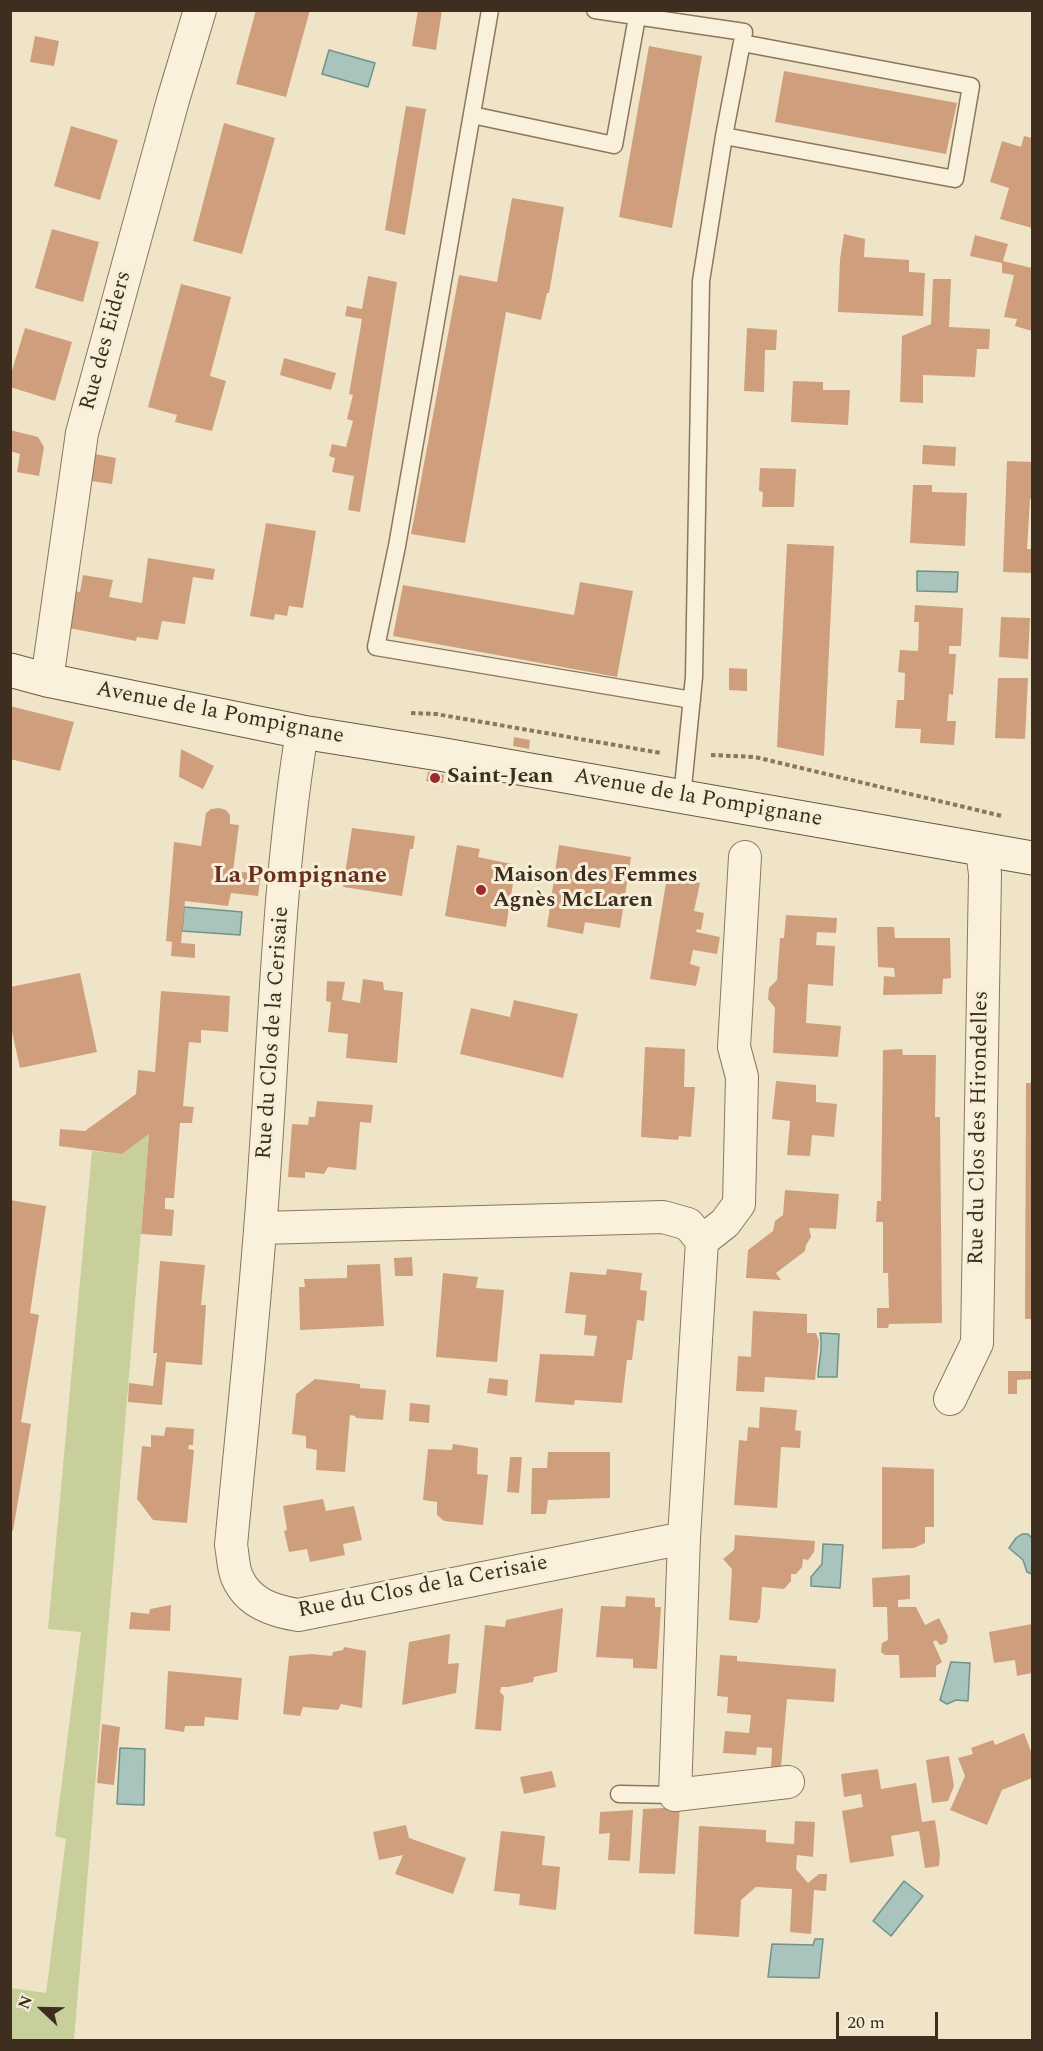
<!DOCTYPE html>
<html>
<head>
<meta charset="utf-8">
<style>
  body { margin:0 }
  #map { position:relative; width:1043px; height:2051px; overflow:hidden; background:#f0e4c8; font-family:Spectral,serif }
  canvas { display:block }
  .frame { position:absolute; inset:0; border:12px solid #3d2e20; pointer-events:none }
  .north { position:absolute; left:12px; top:1979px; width:60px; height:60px; -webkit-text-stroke:4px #f7eed8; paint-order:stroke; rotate:292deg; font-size:16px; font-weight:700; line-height:24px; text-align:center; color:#3d2e20 }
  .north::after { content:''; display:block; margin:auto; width:21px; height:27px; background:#3d2e20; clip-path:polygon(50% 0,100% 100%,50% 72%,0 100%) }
  .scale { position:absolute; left:836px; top:2012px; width:102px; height:27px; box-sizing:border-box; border:3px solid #3d2e20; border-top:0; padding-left:8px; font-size:18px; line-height:21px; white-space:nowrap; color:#3d2e20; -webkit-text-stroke:4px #f7eed8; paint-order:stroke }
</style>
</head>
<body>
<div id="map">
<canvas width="1043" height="2051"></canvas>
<div class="frame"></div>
<div class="north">N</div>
<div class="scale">20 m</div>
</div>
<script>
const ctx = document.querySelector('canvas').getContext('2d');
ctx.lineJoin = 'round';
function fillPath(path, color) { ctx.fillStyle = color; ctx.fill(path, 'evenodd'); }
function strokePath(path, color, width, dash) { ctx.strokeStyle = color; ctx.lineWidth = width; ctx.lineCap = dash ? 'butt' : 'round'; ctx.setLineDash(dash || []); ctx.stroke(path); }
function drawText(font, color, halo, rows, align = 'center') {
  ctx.font = font + ' Spectral,serif'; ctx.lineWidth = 6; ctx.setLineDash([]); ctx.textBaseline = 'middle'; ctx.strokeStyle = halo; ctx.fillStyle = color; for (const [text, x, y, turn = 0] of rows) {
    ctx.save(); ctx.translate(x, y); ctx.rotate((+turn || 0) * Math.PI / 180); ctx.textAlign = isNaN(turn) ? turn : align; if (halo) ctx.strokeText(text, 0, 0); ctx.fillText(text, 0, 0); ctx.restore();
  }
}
fillPath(new Path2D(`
  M149 1134 74 2040H11V1988L46 1993 66 1839 55 1836 81 1632 48 1629 92 1151 122 1154Z`), '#c9cf9b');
const water = new Path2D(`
  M329 50 375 63 368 87 322 74Z
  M917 571 958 572 957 592 917 591Z
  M184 907 242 912 240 935 182 931Z
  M820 1333 839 1334 837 1377H818C818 1362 824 1348 820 1333Z
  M1022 1534H1028L1032 1538V1574L1027 1572 1023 1560 1009 1548 1016 1538Z
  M823 1544 843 1545 840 1588 811 1586V1577L822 1564Z
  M951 1662 970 1663 968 1701 956 1700 947 1704 940 1700Z
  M120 1748 145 1749 144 1805 117 1804Z
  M904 1881 923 1896 891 1936 873 1921Z
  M815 1939H823L819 1978 768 1977 772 1944 813 1945Z`);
fillPath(water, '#a9c4bc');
strokePath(water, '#6f938a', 1.5);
fillPath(new Path2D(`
  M256 10H310L286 97 236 84Z
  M418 10H442L436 50 412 46Z
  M35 36 59 41 54 66 30 62Z
  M649 46 702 56 672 228 619 217Z
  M784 71 957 103 946 154 775 122Z
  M406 106 426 109 405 235 385 230Z
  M224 123 275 138 242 254 193 241Z
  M71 126 118 140 100 200 54 186Z
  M1024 136 1032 138V228L1000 219 1009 188 990 182 1002 141 1021 147Z
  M512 198 564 207 549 293H547L541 320 506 312 465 543 411 534 459 275 497 282Z
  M52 229 99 242 83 302 35 288Z
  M844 234 865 239 864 257 909 260V272L925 273 923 316 838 312 840 259Z
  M975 235 1008 244 1003 261 1032 268V331L1015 326 1017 319 1004 317 1014 275 1002 273V263L970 256Z
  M368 276 397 282 360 512 348 510 354 476 332 472 335 458 329 456 332 444 346 447 353 421 347 419 353 395 349 394 362 319 345 316 347 306 362 309Z
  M933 279H951L949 327 990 329 989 349H977L975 377 923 375V403L900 402 902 336 931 324Z
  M181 284 231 297 210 376 226 381 212 431 175 422 177 415 148 407Z
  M25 328 72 342 55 401 10 387V377Z
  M747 328 777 330 776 350H765L764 392 744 391Z
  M284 358 336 373 331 390 280 375Z
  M793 381 823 382V390H850L848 425 791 422Z
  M10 430 38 437 44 447 39 476 17 472 20 454 10 451Z
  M923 445 956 447 955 466 922 464Z
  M95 454 116 458 112 484 91 481Z
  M1007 461 1032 462V499H1030L1027 549H1032V573L1003 572Z
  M760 468 796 469 794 507H762L763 492 759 491Z
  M913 485H932V492L967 493 965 546 910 543Z
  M266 523 316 531 303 608 289 606 287 616 275 614 274 620 250 616Z
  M787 544 834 546 824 756 777 747Z
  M148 558 215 569 213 580 193 577 185 624 162 621 158 640 137 637 136 641 69 628 75 591 80 592 83 575 113 580 109 597 142 603Z
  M580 582 633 591 617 677 393 636 403 585 574 615Z
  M915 605 963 608 961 646H949V654H956L953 695 949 694 947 721H956L954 745 920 743 921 729 895 728 897 700H904L905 673 898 672 900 650 918 651 919 622H914Z
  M1001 617 1030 618 1028 659 999 657Z
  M729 668 747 669V691L729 690Z
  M998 678H1028L1025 739 995 738Z
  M10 706 74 722 60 771 10 759Z
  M514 737 530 740 529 749 513 746Z
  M181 749 214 766 203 789 179 777Z
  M428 772 444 775 443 783 426 781Z
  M219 808 226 810 230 815V824L239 825 233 871 261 874 258 896 231 893 228 906 185 901 181 943 195 944V958L171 956 172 942 166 941 174 842 201 846 206 813 211 809Z
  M352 828 415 836 413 849H410L402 896 343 887Z
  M457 845 480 849 478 857 516 865 506 927 445 916Z
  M559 845 631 857 620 928 585 922 583 934 547 927Z
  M667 877 700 883 694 911 704 913 701 930 697 929 696 932 720 937 717 954 693 950 690 964 700 967 696 986 650 979Z
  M786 915 837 918 836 933 817 932 816 945 835 946 833 986 808 984 806 1023 841 1026 838 1057 773 1053 775 1008 768 999 769 988 777 980 780 938H784Z
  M877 927H894L895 938H950L951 978 943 979 942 994 883 995 884 976 895 977 894 968 878 967Z
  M80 973 97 1052 20 1068 10 1023V987Z
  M363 979 383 982 384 990 403 992 397 1063 346 1058 348 1034 328 1032 331 1002 326 1001 327 981 345 982 342 1000 360 1003Z
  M161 991 230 996 228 1032 201 1030V1043L189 1042 183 1106 194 1107 192 1123H180L174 1198H165V1209L174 1210 172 1236 141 1234 149 1134 122 1154 59 1146 60 1129 85 1131 136 1094 138 1070 155 1072Z
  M514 1000 578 1014 563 1078 460 1054 471 1008 510 1017Z
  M645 1047 685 1049 684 1087H695L691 1137 679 1136 678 1140 641 1137Z
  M902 1049 903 1055H936L935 1117H940L942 1323 889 1324 888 1328H877V1308H889L888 1273H883V1222H876L877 1201H881L883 1050Z
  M776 1081 816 1085V1102L837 1104 834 1137 812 1135 810 1156 787 1155 790 1121 772 1119Z
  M1026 1083H1032V1319H1025Z
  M317 1101 373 1105 371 1123 360 1122 356 1170 328 1167 324 1174 305 1172V1178L288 1177 292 1124 308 1125 309 1117H315Z
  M785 1190 839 1194 836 1229 809 1228 811 1237 806 1245 805 1251 776 1273 781 1280 746 1278 748 1250 773 1231 775 1221 783 1215Z
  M10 1200 46 1206 30 1313 39 1315 21 1422 31 1424 13 1531 10 1530Z
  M412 1257 413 1276H395L394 1258Z
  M160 1261 205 1265 201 1305H206L202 1365 166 1362 162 1405 128 1402 129 1383 153 1386 157 1353H153Z
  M380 1264 384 1326 300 1330 299 1287H305L304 1279 347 1278V1265Z
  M607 1269 642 1273 640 1290 647 1291 644 1321 637 1320 632 1360H627L622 1403 575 1400 574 1405 535 1402 540 1354 594 1356 597 1336 584 1335 586 1315 565 1313 570 1272 606 1275Z
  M443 1273 478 1277 476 1288 504 1290 497 1362 436 1357Z
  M753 1311 807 1314V1333H816L819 1341 815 1380 765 1377 764 1392 736 1391 738 1356 751 1357Z
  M1008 1371H1032V1379L1017 1380V1394H1008Z
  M489 1378 508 1380 507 1396 487 1393Z
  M315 1379 360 1384V1388L386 1390 383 1420 356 1418 355 1416 350 1415 345 1472 316 1470 317 1450 306 1448V1436L292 1434 296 1394Z
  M410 1403 430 1405 429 1423 409 1421Z
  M760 1407 797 1410 795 1430 801 1431 800 1448 781 1447 777 1508 734 1505 739 1440 747 1441 748 1427 759 1428Z
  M166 1427 194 1429 193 1445H189L188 1449 194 1450 187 1523 153 1520 137 1499 142 1446 151 1447V1435L164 1436Z
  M453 1444 478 1448 477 1474 488 1475 483 1525 444 1521 437 1515V1502L423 1500 428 1449 452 1450Z
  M548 1452H610V1498L548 1500 546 1514H531L532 1468H547Z
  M510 1457H522L519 1493 507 1492Z
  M882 1467 934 1469V1527H925V1543L914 1548 882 1549Z
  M323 1499 326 1511 354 1506 362 1540 343 1544 345 1555 310 1562 307 1549 289 1552 284 1531 287 1530 283 1506Z
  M735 1535 815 1541 814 1552 808 1560 803 1559 802 1567 796 1574H791V1581L784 1589 762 1587 760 1618 757 1623 729 1620 732 1569 723 1559 734 1550Z
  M910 1575V1599L898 1600V1607H916L925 1625 939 1618 948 1636 947 1642 944 1644 940 1645 936 1640 933 1642 942 1662 936 1666V1677L900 1678 899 1655H885L881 1652 882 1643 888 1640 887 1607H873L872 1578Z
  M626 1596 655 1598V1607H661L657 1669 633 1668V1659L596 1657 601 1606 625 1607Z
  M171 1605 170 1631 129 1629 131 1612 149 1614 150 1609Z
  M563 1608 557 1672 534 1677 533 1682 508 1687H501L500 1692 504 1696 501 1731 475 1729 485 1625 505 1627 506 1620Z
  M1032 1624V1673L1017 1676 1015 1660 994 1663 989 1632Z
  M450 1634 448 1664 459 1663 456 1693 402 1705 409 1642Z
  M344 1647 366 1651 362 1708 341 1704 338 1710 303 1707 300 1716 283 1714 289 1656 311 1654 332 1656 333 1652 343 1650Z
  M720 1655 737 1656V1661L836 1669 834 1702 787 1699 781 1766 771 1768 772 1748 757 1747 756 1755 723 1753 725 1731 749 1733 751 1715 727 1713 728 1697 717 1696Z
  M168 1671 242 1678 238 1720 205 1717 204 1726H185L184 1732 165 1729Z
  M102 1724 120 1727 114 1785 97 1783Z
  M1024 1733 1032 1754V1778L1002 1790 987 1825 950 1810 965 1776 958 1758 973 1754 971 1748 993 1740 995 1745Z
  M949 1756 954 1786 948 1801 932 1803 926 1760Z
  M878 1769 881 1789 916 1783 922 1822 935 1820 940 1854 939 1866 925 1868 919 1831 891 1836 894 1856 850 1863 842 1811 863 1807 861 1794 844 1797 841 1774Z
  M552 1771 556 1787 524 1794 520 1777Z
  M680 1807 675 1874 639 1873 643 1809Z
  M633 1810 630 1861 608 1860 610 1833 599 1834 600 1812Z
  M795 1821 815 1822 813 1857 797 1855 796 1869 808 1883 819 1874H827L826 1891 814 1890 811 1934 790 1932 792 1889 756 1887 741 1900 739 1937 694 1934 699 1826 766 1830V1842L794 1844Z
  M406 1825 409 1838 466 1858 453 1894 395 1874 403 1855 379 1860 373 1832Z
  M501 1831 545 1836 542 1865 560 1867 556 1910 519 1905 520 1894 494 1891Z`), '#cf9f7d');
const service = new Path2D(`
  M490 10 397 546 376 647 692 700
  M595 10 744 32 724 136 701 281 694 677 682 797
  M472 115 614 145 637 17
  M724 136 955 179 971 86 742 43
  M619 1794 675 1795`);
const minor = new Path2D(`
  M47 680 82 433 173 100 200 10
  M302 732C279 873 275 1018 265 1161 257 1289 243 1417 231 1545 233 1555 233 1568 237 1577 248 1603 273 1611 298 1615L684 1538
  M745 857 734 1047 742 1077 739 1204 725 1223 702 1241 684 1538 675 1795 788 1782
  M261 1228 663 1217 688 1224 702 1241
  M950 1399 977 1343 985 874 982 850`);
const secondary = new Path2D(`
  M10 670 47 680 302 732 439 754 1032 858`);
strokePath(service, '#8d765c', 19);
strokePath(minor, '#8d765c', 34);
strokePath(secondary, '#6f573f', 35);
strokePath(new Path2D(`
  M411 713 436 714 661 753
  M711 755 755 757 1002 816`), '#8d765c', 4, [4.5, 3]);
strokePath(service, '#faf1dc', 16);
strokePath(minor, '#faf1dc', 32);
strokePath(secondary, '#faf1dc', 33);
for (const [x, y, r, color] of [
  [435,778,6,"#9e2a2b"],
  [481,890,6,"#9e2a2b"]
]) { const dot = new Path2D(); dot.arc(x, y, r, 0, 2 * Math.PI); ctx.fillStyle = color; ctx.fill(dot); strokePath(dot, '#f7eed8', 2); }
drawText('22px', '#3d2e20', '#f7eed8', [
  ["Rue des Eiders",107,341,-75],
  ["Avenue de la Pompignane",220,714,11],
  ["Avenue de la Pompignane",698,799,10],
  ["Rue du Clos de la Cerisaie",274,1033,-86],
  ["Rue du Clos des Hirondelles",980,1128,-89],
  ["Rue du Clos de la Cerisaie",423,1588,-11]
]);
drawText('bold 22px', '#3d2e20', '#f7eed8', [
  ["Saint-Jean",447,778],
  ["Maison des Femmes",493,877],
  ["Agnès McLaren",493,902]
], 'left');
drawText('bold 24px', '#6b2e1e', '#f7eed8', [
  ["La Pompignane",300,877]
]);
</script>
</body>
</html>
